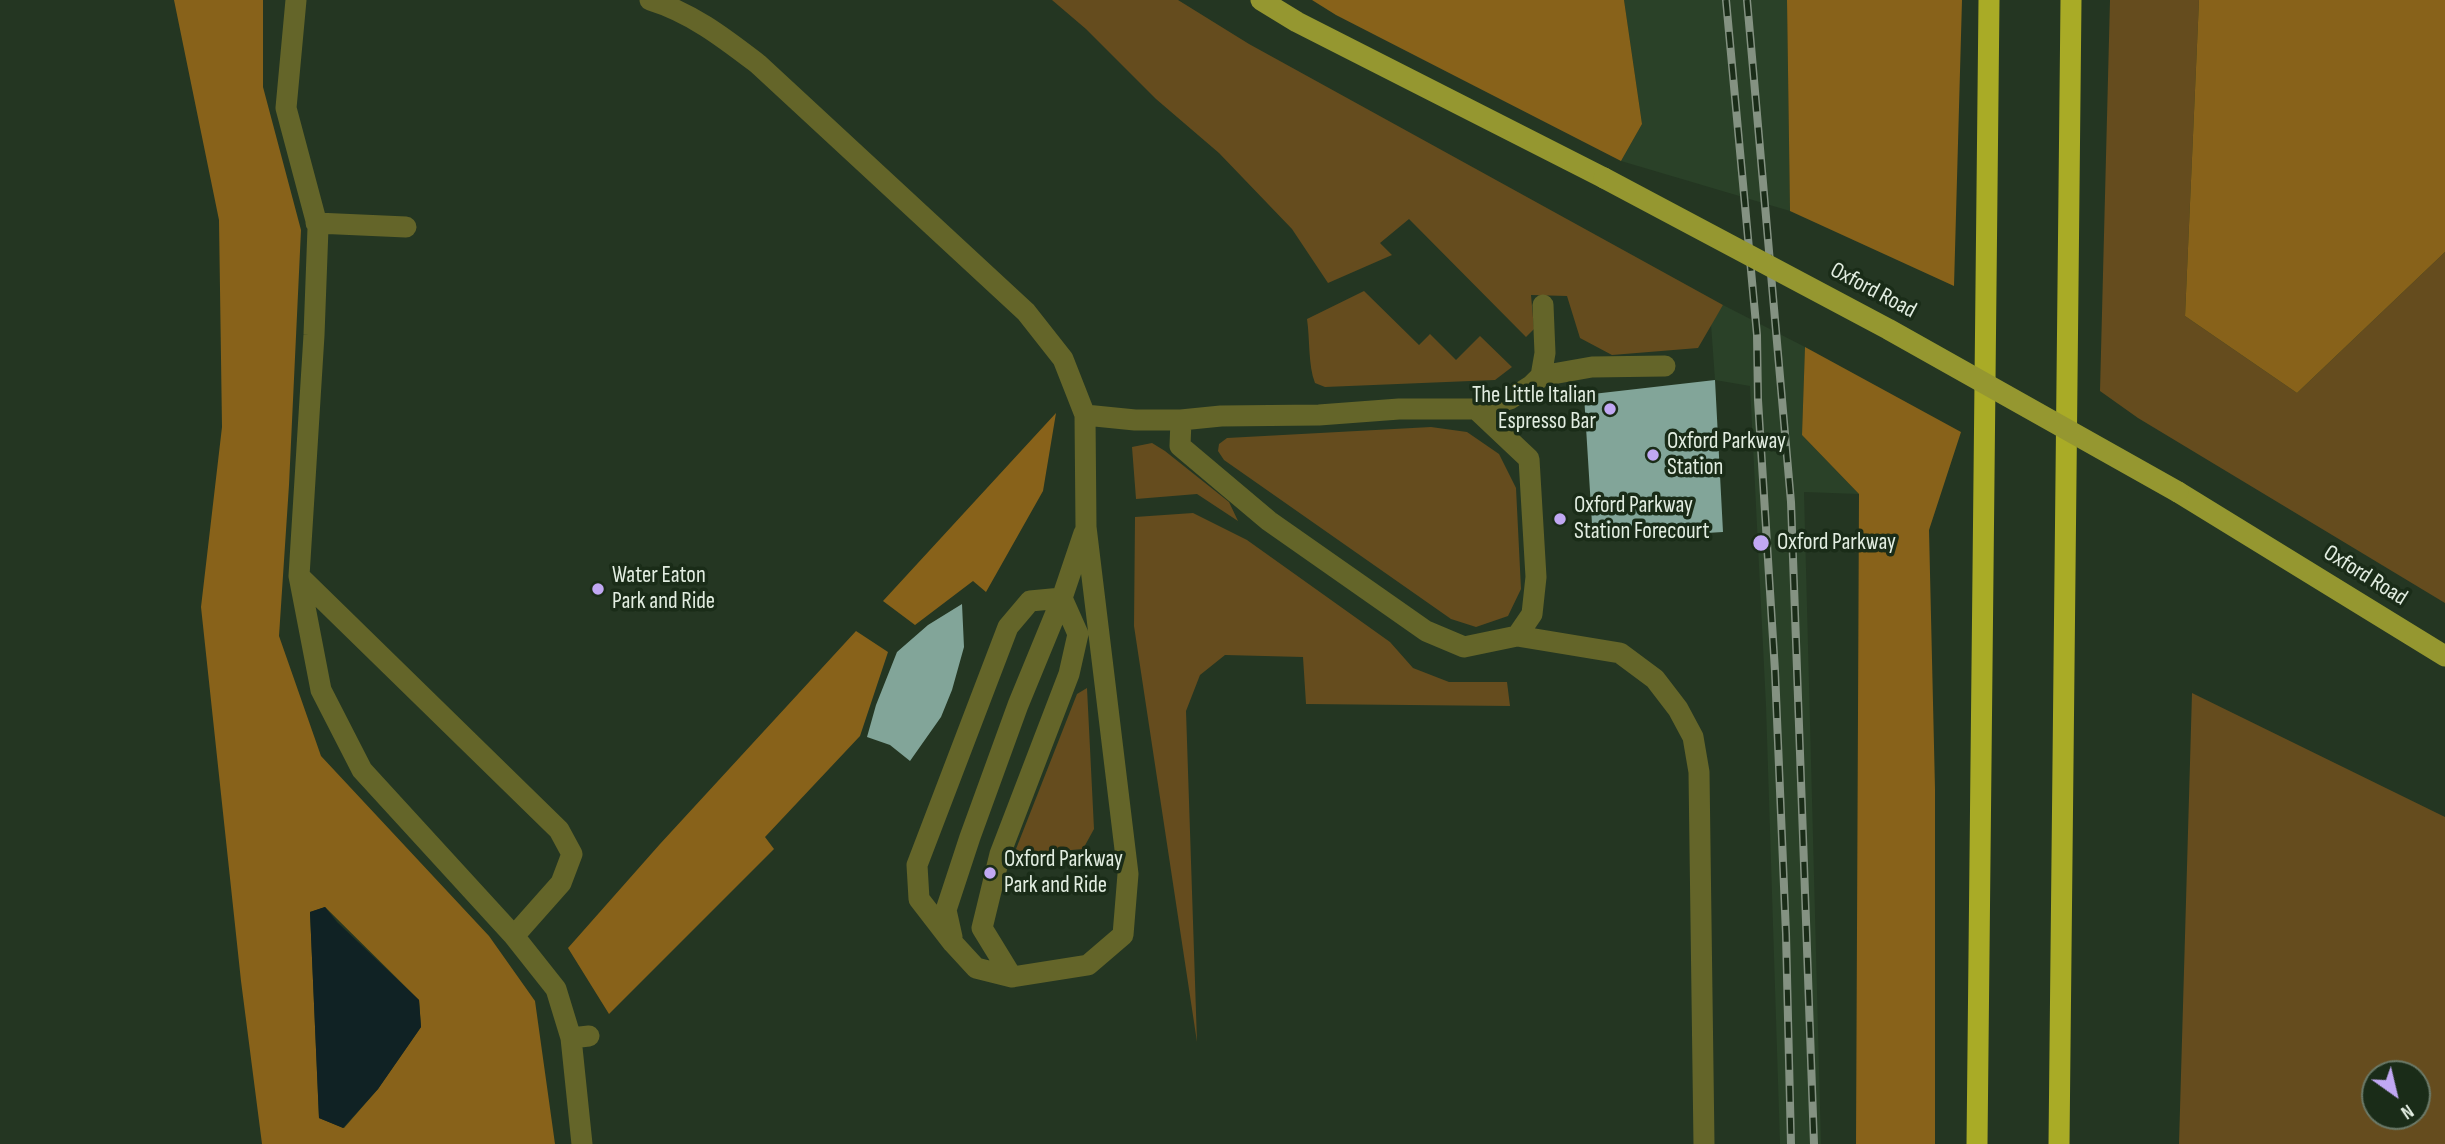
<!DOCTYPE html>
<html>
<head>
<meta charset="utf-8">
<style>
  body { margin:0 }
  #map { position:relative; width:2445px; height:1144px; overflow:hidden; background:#243622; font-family:"Sofia Sans Condensed",sans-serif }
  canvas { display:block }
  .north { position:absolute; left:2361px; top:1060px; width:70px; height:70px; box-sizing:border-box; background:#1a2c18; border:2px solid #6a7968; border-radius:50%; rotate:146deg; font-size:19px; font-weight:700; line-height:28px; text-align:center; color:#e2ede1 }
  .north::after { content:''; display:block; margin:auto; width:24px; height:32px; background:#c1a8f3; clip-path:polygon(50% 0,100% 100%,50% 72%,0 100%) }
</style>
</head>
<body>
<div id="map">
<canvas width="2445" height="1144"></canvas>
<div class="north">N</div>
</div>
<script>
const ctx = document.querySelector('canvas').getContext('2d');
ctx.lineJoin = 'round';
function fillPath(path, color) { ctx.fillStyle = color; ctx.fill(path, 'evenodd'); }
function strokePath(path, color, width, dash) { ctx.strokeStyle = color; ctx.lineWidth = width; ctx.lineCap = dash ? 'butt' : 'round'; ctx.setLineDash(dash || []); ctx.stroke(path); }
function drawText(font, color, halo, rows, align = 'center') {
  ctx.font = font + ' "Sofia Sans Condensed",sans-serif'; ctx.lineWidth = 7; ctx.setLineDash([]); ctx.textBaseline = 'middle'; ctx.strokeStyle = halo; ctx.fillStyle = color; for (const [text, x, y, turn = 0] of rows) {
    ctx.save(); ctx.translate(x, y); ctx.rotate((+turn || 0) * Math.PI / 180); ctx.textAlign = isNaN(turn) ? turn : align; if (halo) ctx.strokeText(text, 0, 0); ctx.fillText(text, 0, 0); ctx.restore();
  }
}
fillPath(new Path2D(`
  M1624 0H1787L1790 211 1621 161 1642 124Z
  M1723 305 1805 347 1802 435 1859 494 1804 492 1821 1144H1780L1766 706 1750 386 1715 380 1711 324Z`), '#2a4128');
fillPath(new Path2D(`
  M1052 0H1178L1249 44 1723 305 1698 348 1612 355 1580 338 1567 296 1531 295 1534 329 1526 337 1409 219 1380 243 1392 255 1328 283 1292 229 1219 153 1156 99 1086 29Z
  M2110 0H2199L2185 316 2297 393 2445 252V603L2138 418 2100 391Z
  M1364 291 1419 345 1430 334 1456 360 1480 336 1512 367 1495 380 1325 387 1315 383C1308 365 1310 339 1307 319Z
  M1431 427 1467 432 1499 454 1516 488 1521 589 1508 616 1476 627 1451 619 1224 460 1218 451 1219 444 1227 438Z
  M1152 443 1165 451 1229 502 1238 521 1197 494 1136 499 1132 447Z
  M1193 513 1247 540 1390 642 1413 668 1449 682H1507L1510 706 1306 704 1303 657 1225 655 1200 675 1186 711 1197 1042 1134 626 1135 517Z
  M1087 688 1094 829 1083 849 1025 854 1016 849 1077 694Z
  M2192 693 2445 817V1144H2179ZM2375 1074H2417V1116H2375Z`), '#654c1e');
fillPath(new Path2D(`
  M174 0H263V87L301 230 289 485 279 636 321 756 489 936 535 1001 555 1144H262L241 981 201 607 222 427 219 220ZM325 907 419 1000 421 1027 378 1089 344 1128 319 1118 310 912Z
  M1312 0H1624L1642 124 1621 161 1336 15Z
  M1787 0H1962L1954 286 1790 211Z
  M2199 0H2445V252L2297 393 2185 316Z
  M1805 347 1961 432 1929 530 1935 789V1144H1856L1859 494 1802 435Z
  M1056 413 1043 491 986 592 973 581 915 625 883 601Z
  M856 631 888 652 860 736 765 837 774 849 609 1014 568 948 660 844Z`), '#88621a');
fillPath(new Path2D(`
  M325 907 337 922 419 1000 421 1027 378 1089 343 1128 319 1118 310 912Z`), '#102224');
fillPath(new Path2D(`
  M1715 380 1723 532 1593 540 1584 395Z
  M962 604 964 647 952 690 941 717 910 761 890 745 867 737 876 705 897 652 928 625Z`), '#82a599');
strokePath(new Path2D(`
  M296 0 286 108 318 228 314 335 299 576 321 690 362 770 514 936 556 989 571 1038 589 1036
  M650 0C692 13 724 38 758 64L1026 312 1063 359 1085 415 1086 527 1128 874 1123 935 1088 965 1012 977 976 968 953 943 919 899 917 865 1008 627 1030 601 1062 598
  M316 223 406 227
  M1541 376 1545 353 1543 305
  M1476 409 1510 399 1532 385 1541 376 1592 367 1665 366
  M1085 415 1135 420H1181L1221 416 1319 415 1399 409H1476L1529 459 1536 577 1532 614 1517 636 1464 647 1426 631 1269 521 1180 446 1181 420
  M299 576 559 830 572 854 561 883 514 936
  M1517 636 1620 653 1655 679 1678 709 1693 737 1699 772 1704 1144
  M952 937 946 910 970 837 1018 705 1062 598 1084 533
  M1012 977 982 928 1000 854 1069 674 1078 634 1062 598
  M571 1038 582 1144`), '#646529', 21);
strokePath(new Path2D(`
  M1261 0 1297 22 1604 178
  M2178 492 2445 656`), '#959730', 21);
strokePath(new Path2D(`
  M1977 1144 1989 0
  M2059 1144 2071 0`), '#a9ab26', 21);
const rail = new Path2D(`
  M1726 0 1757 335 1758 400 1775 671 1786 934 1791 1144
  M1747 0 1791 502 1814 1144`);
strokePath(rail, '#849282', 8);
strokePath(rail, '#1a2c18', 5, [16]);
strokePath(new Path2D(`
  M1604 178 1888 329 2178 492`), '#959730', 21);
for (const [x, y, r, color] of [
  [1610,409,7,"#c1a8f3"],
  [1653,455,7,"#c1a8f3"],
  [1560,519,7,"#c1a8f3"],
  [1761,543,9,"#c1a8f3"],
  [598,589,7,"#c1a8f3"],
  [990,873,7,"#c1a8f3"]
]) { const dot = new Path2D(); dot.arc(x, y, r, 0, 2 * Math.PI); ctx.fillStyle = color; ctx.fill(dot); strokePath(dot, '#1a2c18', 2.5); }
drawText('23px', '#e2ede1', '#1a2c18', [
  ["Oxford Road",1873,291,28],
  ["Oxford Road",2365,576,32]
]);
drawText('23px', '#e2ede1', '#1a2c18', [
  ["The Little Italian",1596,396,"right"],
  ["Espresso Bar",1596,422,"right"],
  ["Oxford Parkway",1667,442],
  ["Station",1667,468],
  ["Oxford Parkway",1574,506],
  ["Station Forecourt",1574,532],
  ["Oxford Parkway",1777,543],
  ["Water Eaton",612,576],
  ["Park and Ride",612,602],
  ["Oxford Parkway",1004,860],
  ["Park and Ride",1004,886]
], 'left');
</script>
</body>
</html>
